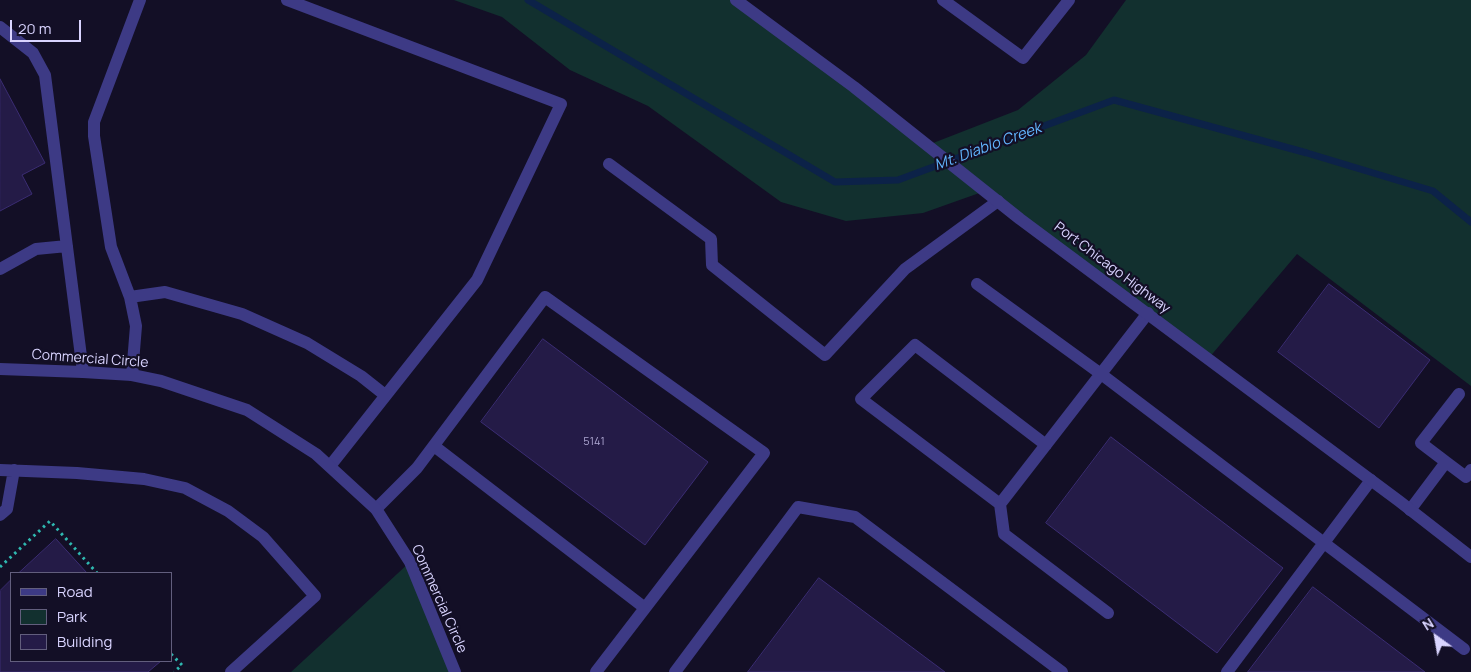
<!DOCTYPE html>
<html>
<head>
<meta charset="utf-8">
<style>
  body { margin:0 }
  #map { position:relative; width:1471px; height:672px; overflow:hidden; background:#130f26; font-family:Manrope,sans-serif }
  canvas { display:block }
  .legend { position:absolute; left:10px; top:572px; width:162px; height:90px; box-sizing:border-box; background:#130f26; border:1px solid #625e7d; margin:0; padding:6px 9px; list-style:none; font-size:15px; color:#d9d4ff }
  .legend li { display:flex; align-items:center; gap:10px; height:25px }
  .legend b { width:25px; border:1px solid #625e7d }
  .north { position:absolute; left:1411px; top:612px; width:50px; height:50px; -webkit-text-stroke:4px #130f26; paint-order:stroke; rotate:328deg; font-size:14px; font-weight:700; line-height:20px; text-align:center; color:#d9d4ff }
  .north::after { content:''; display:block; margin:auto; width:18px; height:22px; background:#d9d4ff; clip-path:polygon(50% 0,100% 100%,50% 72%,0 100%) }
  .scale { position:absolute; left:10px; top:20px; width:71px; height:22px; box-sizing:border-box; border:2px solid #d9d4ff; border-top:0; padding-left:6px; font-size:15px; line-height:18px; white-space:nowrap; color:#d9d4ff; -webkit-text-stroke:4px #130f26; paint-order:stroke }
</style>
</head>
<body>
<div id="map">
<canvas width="1471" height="672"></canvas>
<ul class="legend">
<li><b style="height:6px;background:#3d3a85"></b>Road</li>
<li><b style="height:14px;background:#12302f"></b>Park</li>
<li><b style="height:14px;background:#241b47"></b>Building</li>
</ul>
<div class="north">N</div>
<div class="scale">20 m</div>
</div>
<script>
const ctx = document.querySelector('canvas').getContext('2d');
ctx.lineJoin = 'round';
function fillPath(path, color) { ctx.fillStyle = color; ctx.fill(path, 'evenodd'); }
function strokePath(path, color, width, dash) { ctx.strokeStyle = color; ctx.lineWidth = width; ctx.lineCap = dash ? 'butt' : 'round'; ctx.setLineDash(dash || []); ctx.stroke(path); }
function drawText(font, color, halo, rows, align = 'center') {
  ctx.font = font + ' Manrope,sans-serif'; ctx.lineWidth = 4.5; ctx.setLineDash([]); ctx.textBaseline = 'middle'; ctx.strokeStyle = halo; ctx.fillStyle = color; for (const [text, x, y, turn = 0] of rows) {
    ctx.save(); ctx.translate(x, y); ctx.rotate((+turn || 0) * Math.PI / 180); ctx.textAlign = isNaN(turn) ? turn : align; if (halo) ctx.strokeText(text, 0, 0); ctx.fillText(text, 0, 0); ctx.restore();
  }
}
fillPath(new Path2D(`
  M454 0H736L928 145 1018 110 1086 55 1126 0H1471V386L1297 254 1208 359 985 191 923 213 846 221 781 202 648 106 570 70 502 17Z
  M410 562 455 672H291Z`), '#12302f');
strokePath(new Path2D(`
  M528 0 835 182 898 180 1114 100 1307 153 1433 191 1471 222`), '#0c2248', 7);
const building = new Path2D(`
  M0 79 45 163 22 175 32 194 0 211Z
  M1329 284 1430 360 1379 428 1278 352Z
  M543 339 708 462 645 545 481 422Z
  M1111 437 1283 568 1217 653 1046 523Z
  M56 539 87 573H19Z
  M819 578 945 672H748Z
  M11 580V661H161L148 672H0V591Z
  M1313 587 1425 672H1248Z`);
fillPath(building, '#241b47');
strokePath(building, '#3b2d73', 1);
strokePath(new Path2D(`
  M0 567 50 521 97 573
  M171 654 182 665 174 672`), '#2fb8b0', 3, [2.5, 4]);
strokePath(new Path2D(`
  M287 0 561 104 477 280 330 466
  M943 0 1023 58 1069 0
  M0 27 33 53 45 75 83 372
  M609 164 711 239 712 265 825 355 905 269 998 201
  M0 269 36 249 67 246
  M977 284 1101 374 1464 649
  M130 297 165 292 242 314 307 343 361 376 385 395
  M132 375 136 326 130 297 111 247 94 136V122L140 0
  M1046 445 915 345 861 399 1000 504 1148 313
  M434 446 645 608
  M1446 462 1466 477 1471 470
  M0 470 77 473 144 479 185 488 228 511 263 537 315 596 231 672
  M1000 504 1004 534 1108 613
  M376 509 417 468 545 297 764 453 596 672
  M1410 510 1446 462 1421 443 1459 394
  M0 515 7 509 14 470
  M675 672 798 507 855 517 1062 672
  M1227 672 1371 480`), '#3d3a85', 12);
strokePath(new Path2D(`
  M0 369 83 372 132 375 161 381 247 410 316 454 376 509 410 562 455 672`), '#3d3a85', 12);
strokePath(new Path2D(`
  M736 0 854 87 1020 219 1399 501 1471 557`), '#3d3a85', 12);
drawText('11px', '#aca6d1', null, [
  ["5141",594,442]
]);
drawText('14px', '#d9d4ff', '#130f26', [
  ["Port Chicago Highway",1112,268,37],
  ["Commercial Circle",90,359,4],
  ["Commercial Circle",439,599,66]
]);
drawText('italic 15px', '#62b6ff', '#130f26', [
  ["Mt. Diablo Creek",988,147,-20]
]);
</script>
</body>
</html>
